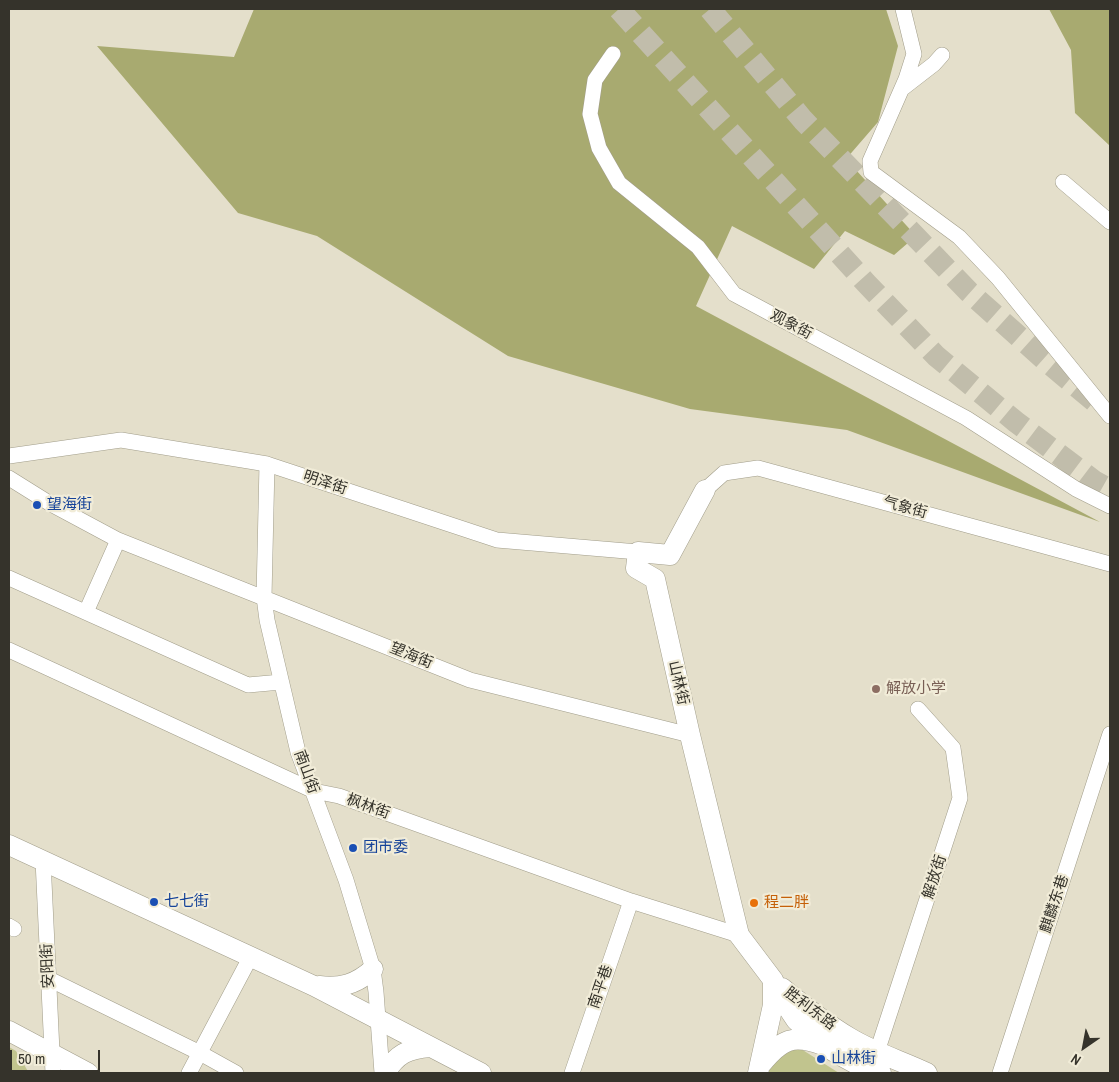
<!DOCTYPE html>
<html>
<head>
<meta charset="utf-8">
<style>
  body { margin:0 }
  #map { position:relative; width:1119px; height:1082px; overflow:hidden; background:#e4dfcb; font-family:"Archivo Narrow",sans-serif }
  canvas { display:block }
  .frame { position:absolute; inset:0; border:10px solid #35332b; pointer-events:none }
  .north { position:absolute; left:1059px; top:1022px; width:50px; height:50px; -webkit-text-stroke:4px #f1ecd8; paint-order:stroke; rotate:213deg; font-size:14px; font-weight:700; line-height:20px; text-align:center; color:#35332b }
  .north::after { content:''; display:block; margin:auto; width:18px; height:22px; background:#35332b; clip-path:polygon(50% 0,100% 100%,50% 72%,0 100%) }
  .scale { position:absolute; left:10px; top:1050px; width:90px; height:22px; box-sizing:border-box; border:2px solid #35332b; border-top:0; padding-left:6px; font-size:15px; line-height:18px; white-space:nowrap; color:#35332b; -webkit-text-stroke:4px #f1ecd8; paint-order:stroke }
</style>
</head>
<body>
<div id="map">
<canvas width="1119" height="1082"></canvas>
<div class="frame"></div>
<div class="north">N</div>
<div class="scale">50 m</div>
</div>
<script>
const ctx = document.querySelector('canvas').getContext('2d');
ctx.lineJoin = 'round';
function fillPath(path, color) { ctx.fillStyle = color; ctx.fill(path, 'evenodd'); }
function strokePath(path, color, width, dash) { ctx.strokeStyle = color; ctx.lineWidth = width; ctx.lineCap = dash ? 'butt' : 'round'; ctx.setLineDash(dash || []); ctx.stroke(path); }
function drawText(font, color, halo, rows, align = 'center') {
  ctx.font = font + ' "Archivo Narrow","Noto Sans SC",sans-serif'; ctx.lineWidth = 4.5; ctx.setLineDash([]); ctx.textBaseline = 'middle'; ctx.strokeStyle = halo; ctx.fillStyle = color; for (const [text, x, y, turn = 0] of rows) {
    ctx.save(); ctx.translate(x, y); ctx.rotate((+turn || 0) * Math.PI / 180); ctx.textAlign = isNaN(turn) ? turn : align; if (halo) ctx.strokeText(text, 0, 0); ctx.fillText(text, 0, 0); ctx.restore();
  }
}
fillPath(new Path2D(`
  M9 1047 16 1051 29 1073H9Z
  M798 1047 839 1073H766L774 1056Z`), '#c1c48e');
fillPath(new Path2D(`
  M254 9H886L898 46 878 122 846 159 916 236 894 255 845 231 814 269 732 226 696 306 1100 522 847 430 690 409 508 356 317 236 238 213 97 46 234 57Z
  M1049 9H1110V146L1075 113 1071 50Z`), '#a8aa70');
strokePath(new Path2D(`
  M619 9 866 283 936 356 1016 422 1094 481 1110 490
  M710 9 803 120 969 292 1045 360 1100 406`), '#c1bdab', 22, [22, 11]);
const street = new Path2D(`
  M903 9 914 54 906 79 870 161 871 172 959 237 998 278 1110 416
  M613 54 595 80 590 114 599 148 619 183 698 247 734 294 966 418 1076 489 1110 506
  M903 88 934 64 942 55
  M1063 182 1110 222
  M9 456 121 440 267 464 497 540 638 552
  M267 464 264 597 267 620 298 752 346 880 373 969 376 992 382 1073
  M9 478 49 503 118 540 470 680 690 735
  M705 490 724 473 758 468 1110 564
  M9 578 248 685 281 682
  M86 612 118 540
  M9 650 314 791 339 796 631 901 739 935
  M43 860 53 1073
  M9 926 14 929
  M49 979 200 1053 236 1073
  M877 1052 960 798 953 748 918 709
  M189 1073 251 956
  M572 1073 631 901
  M1000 1073 1110 734`);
const secondary = new Path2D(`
  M705 490 670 555 638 552 636 568 655 579 690 735 739 935 773 980 782 999 796 1020 825 1046 838 1054 869 1071 881 1073
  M9 845 314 986 481 1073
  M319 986C340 989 357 984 373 969
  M782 988C804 1006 826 1024 850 1038 875 1053 902 1061 927 1073
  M9 1031 88 1073
  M762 1063C782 1039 793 1034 823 1045
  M385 1073C397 1054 407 1049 430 1047
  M758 1073 773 1005V982`);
strokePath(street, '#a19d8a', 16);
strokePath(secondary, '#a19d8a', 21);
strokePath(street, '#fff', 15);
strokePath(secondary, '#fff', 20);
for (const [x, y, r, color] of [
  [37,505,5,"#1a4fb4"],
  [876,689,5,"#8d6e63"],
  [353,848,5,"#1a4fb4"],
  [154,902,5,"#1a4fb4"],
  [754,903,5,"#e8710a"],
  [821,1059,5,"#1a4fb4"]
]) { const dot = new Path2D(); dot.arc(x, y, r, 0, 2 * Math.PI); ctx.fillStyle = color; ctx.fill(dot); strokePath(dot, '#f1ecd8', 2); }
drawText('15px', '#35332b', '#f1ecd8', [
  ["观象街",791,325,28],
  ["明泽街",325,483,18],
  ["气象街",905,508,15],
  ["望海街",411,656,22],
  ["山林街",678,683,77],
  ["南山街",306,772,70],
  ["枫林街",368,807,20],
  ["解放街",935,877,-72],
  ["麒麟东巷",1055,904,-72],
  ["安阳街",48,966,-93],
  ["南平巷",601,987,-71],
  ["胜利东路",810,1009,37]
]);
drawText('15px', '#164399', '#f1ecd8', [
  ["望海街",47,505],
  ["团市委",363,848],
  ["七七街",164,902],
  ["山林街",831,1059]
], 'left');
drawText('15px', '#785e54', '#f1ecd8', [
  ["解放小学",886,689]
], 'left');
drawText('15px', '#c56008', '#f1ecd8', [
  ["程二胖",764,903]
], 'left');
</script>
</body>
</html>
